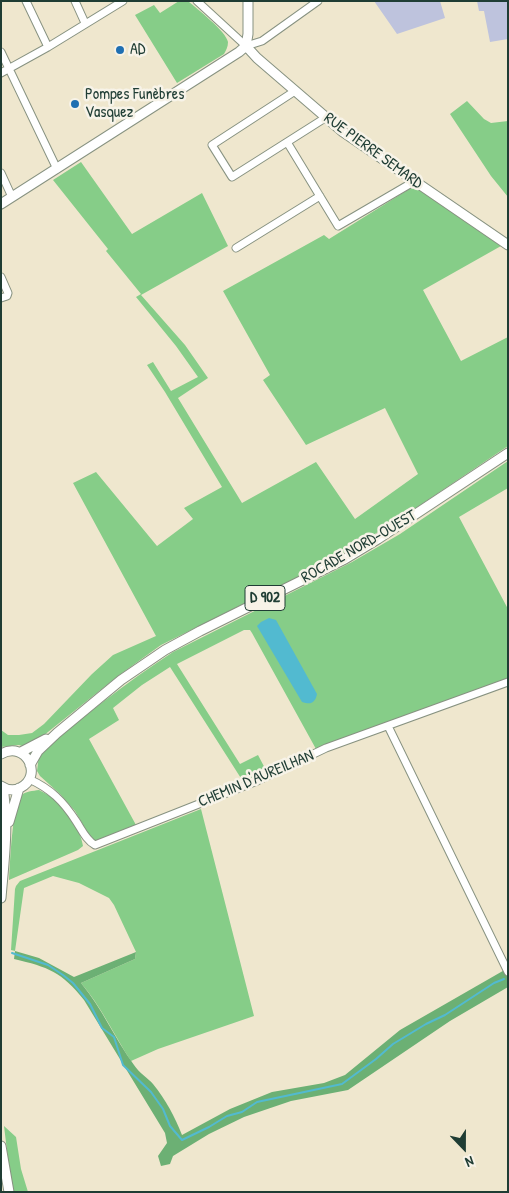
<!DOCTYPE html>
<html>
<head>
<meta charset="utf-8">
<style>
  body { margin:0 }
  #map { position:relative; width:509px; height:1193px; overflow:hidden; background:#efe7ce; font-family:"Patrick Hand",sans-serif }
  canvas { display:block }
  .frame { position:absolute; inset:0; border:2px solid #1f3d34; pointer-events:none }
  .north { position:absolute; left:439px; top:1123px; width:50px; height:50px; -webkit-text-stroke:4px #f7f3e8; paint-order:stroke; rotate:158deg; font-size:14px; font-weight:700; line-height:20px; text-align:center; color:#1f3d34 }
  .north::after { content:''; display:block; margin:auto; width:18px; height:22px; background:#1f3d34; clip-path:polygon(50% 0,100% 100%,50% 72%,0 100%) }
</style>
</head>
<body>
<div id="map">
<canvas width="509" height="1193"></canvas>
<div class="frame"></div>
<div class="north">N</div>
</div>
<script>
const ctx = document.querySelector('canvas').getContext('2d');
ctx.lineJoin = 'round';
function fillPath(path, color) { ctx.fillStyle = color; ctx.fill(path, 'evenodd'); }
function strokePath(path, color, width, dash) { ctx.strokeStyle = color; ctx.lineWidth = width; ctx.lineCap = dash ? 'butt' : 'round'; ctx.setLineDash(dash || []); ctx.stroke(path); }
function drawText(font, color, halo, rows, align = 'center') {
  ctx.font = font + ' "Patrick Hand",sans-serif'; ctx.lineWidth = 5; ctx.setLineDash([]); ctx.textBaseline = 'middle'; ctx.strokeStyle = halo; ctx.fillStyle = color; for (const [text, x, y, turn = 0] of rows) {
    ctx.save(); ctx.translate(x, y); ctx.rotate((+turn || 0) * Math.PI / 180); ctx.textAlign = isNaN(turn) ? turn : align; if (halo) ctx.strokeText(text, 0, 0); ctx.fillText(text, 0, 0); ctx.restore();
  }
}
fillPath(new Path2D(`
  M374 1H440L445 18 397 34Z
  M477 1H508V39L490 42 484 11H479Z`), '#bec3dd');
fillPath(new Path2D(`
  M179 1H188C197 9 226 31 228 42 228 47 226 50 224 54L177 83 135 15 154 5 160 13Z
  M467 101 484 119 491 123 508 121V197L491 176 450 114Z
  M81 162 132 234 202 193 228 246 141 295 185 345 208 378 178 398 242 503 316 462 355 519 418 474 385 408 306 445 263 380 270 375 223 291 324 235 329 239 414 186 501 246 423 290 461 361 508 337V446L410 512 354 547 308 572 161 645 118 676 28 748 19 745 1 747V730L8 735H19L32 733 44 724 92 674 113 655 156 636 73 483 96 472 157 546 193 519 184 508 222 487 165 392 147 365 153 362 171 391 198 377 176 346 136 297 141 294 106 251 108 249 53 180Z
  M508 461V488L459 517 508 609V678L316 749 252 633 250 630H244L177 664 240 764 258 755 268 774 244 783 170 667 142 685 113 708 119 720 89 739 136 825 95 842 89 835 75 811 60 794 40 776 37 771 39 755C81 717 126 683 173 652L352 562 400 534Z
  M39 790C44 793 49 795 53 798 65 808 81 830 83 846L78 850 9 880C10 865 12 806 21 796 25 791 33 791 39 790Z
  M201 809 254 1016 158 1049 131 1061C114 1035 101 1006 81 983L135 959 136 952 114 905 109 898 79 883 53 876 24 888 15 951 11 950 15 889 16 886 20 881Z
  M4 1126 16 1137 21 1169 28 1192H13L8 1159Z`), '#86cd88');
fillPath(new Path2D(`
  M15 951 39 958 74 977 136 952 135 959 81 983C102 1008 115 1039 134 1065 139 1073 148 1078 153 1084 166 1100 175 1117 182 1135L230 1109 272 1092 324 1083 345 1075 400 1030 508 968V987L450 1021 348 1090 291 1101 244 1117 209 1134 173 1156 170 1164 161 1166 158 1156 167 1143 165 1133 84 1000C62 972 48 967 14 959Z`), '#6cb074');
fillPath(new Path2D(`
  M269 618 276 620 317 694C315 703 311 705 302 702L257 626 261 622Z`), '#52bad0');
strokePath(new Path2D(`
  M12 953 48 965 63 975 73 983 90 1004 102 1028 114 1037 123 1065 151 1092 163 1109 170 1126 182 1140 209 1127 227 1116 242 1112 257 1102 342 1084 376 1059 393 1044 426 1024 445 1015 494 983 504 979`), '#52bad0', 2);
const minor = new Path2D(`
  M26 1 48 47
  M75 1 85 23
  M197 1 246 46 262 41 318 1
  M1 52 57 169
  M1 73 48 47 123 1
  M295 91 212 145 232 177 325 118
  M287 142 338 226 415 181
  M1 173 12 197
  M236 248 320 196
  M1 277 8 293 7 296 1 298
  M388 726 508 972
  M29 779C51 789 63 801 76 821 82 830 86 840 95 845L257 781 326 748 508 682`);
const major = new Path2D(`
  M246 46 257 58 343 132 508 245
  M246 46 248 34V1
  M1 204 239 52 246 46
  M21 752 46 739
  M1 754C26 740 44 776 20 788 14 791 7 790 1 786
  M30 765 38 751 57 733 121 680 165 650 200 631 345 559 378 539 508 453
  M9 822 19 788
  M1 898C4 861 9 825 3 788
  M1 1146 9 1192`);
strokePath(minor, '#879281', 9);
strokePath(major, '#879281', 11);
strokePath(minor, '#fff', 7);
strokePath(major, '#fff', 9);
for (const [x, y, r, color] of [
  [120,50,5,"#1f6fb2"],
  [75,104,5,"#1f6fb2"]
]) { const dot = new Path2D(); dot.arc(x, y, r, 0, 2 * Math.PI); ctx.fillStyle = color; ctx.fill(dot); strokePath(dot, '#f7f3e8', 2); }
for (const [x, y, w] of [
  [265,598,40]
]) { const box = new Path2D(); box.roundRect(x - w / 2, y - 12.5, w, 25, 4); ctx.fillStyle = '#f7f3e8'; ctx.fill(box); strokePath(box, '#1f3d34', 1); }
drawText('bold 15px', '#1f3d34', null, [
  ["D 902",265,598]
]);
drawText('16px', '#1f3d34', '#f7f3e8', [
  ["AD",130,50],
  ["Pompes Funèbres",85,95],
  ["Vasquez",85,113]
], 'left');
drawText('16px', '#1f3d34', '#f7f3e8', [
  ["RUE PIERRE SEMARD",373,151,36],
  ["ROCADE NORD-OUEST",359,547,-30],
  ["CHEMIN D'AUREILHAN",256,779,-23]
]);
</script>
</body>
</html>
